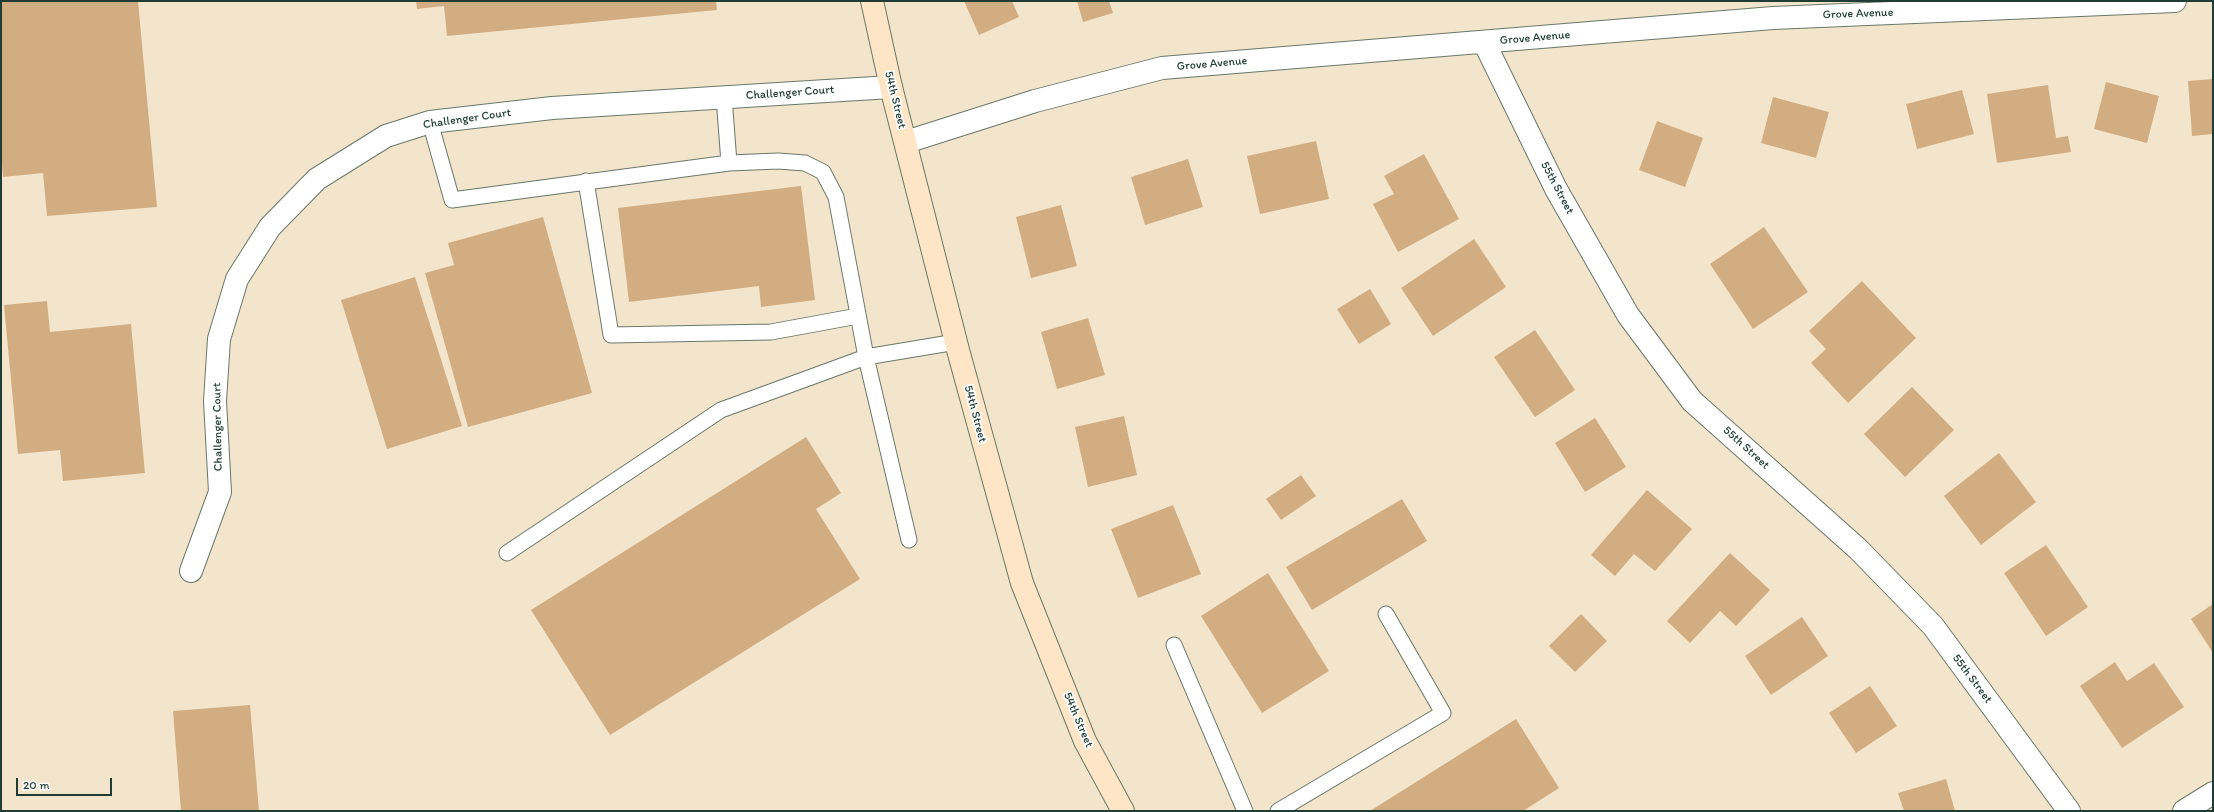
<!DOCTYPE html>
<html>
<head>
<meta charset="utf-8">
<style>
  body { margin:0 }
  #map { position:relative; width:2214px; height:812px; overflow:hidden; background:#f2e5cc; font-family:Itim,sans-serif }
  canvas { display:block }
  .frame { position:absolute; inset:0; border:2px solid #1f3d34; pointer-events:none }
  .scale { position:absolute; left:16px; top:778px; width:96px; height:18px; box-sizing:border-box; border:2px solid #1f3d34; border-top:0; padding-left:5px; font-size:12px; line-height:14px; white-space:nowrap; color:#1f3d34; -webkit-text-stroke:3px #fff; paint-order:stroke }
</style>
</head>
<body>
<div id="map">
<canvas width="2214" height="812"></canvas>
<div class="frame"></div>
<div class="scale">20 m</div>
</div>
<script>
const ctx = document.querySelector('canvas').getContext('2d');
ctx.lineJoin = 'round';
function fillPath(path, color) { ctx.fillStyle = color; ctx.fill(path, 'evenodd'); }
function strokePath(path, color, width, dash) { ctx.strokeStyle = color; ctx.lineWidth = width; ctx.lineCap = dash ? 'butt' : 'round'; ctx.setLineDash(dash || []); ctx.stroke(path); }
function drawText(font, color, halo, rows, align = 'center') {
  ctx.font = font + ' Itim,sans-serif'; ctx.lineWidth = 3.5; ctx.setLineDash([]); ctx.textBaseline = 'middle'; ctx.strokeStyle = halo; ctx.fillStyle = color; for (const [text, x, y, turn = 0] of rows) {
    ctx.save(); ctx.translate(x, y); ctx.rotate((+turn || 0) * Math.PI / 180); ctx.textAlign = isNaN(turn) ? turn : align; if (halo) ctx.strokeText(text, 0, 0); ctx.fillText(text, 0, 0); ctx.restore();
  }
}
fillPath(new Path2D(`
  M1 1H138L157 207 47 216 43 173 3 177 1 153Z
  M416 1H716L717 10 447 36 444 6 417 9Z
  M964 1H1012L1019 17 979 35Z
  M1077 1H1109L1113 13 1083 22Z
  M2213 79V134L2192 136 2188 81Z
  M2106 82 2159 96 2147 143 2094 129Z
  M2048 85 2056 138 2068 136 2071 152 1997 163 1987 94Z
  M1962 90 1974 134 1917 149 1906 104Z
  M1773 97 1829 112 1816 158 1761 143Z
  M1657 121 1703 138 1685 187 1639 170Z
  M1316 141 1329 199 1260 214 1247 156Z
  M1424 154 1459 219 1398 252 1373 204 1394 194 1384 176Z
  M1188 159 1203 207 1145 225 1131 177Z
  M801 186 815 300 761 307 759 286 629 302 618 208Z
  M1061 205 1077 266 1031 278 1016 217Z
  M543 217 592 393 468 427 425 273 454 265 448 243Z
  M1764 227 1808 292 1753 329 1710 264Z
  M1474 239 1506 287 1433 336 1401 288Z
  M415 277 462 426 387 449 341 300Z
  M1862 281 1916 338 1848 403 1811 363 1826 349 1809 331Z
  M1370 289 1391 324 1359 344 1337 309Z
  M47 301 50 332 131 324 145 473 63 481 60 450 18 454 4 305Z
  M1088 318 1105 375 1057 389 1041 332Z
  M1535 330 1575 390 1535 417 1494 357Z
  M1912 387 1954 430 1905 477 1864 434Z
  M1124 416 1137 475 1088 487 1075 427Z
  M1595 418 1626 467 1585 492 1555 443Z
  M806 437 841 493 816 509 860 579 610 735 531 610Z
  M1999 453 2036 502 1981 545 1944 496Z
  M1301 475 1316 496 1281 520 1266 499Z
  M1647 490 1692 529 1655 571 1634 554 1615 576 1591 555Z
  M1402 499 1427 541 1312 610 1286 567Z
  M1173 505 1201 574 1138 598 1111 529Z
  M2046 545 2088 607 2046 636 2004 573Z
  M1730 553 1770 590 1736 626 1720 611 1690 643 1667 621Z
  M1268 573 1329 671 1262 713 1201 616Z
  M2213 604V653L2191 619Z
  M1581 614 1607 641 1575 672 1549 646Z
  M1802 617 1828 656 1771 695 1745 656Z
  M2115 662 2127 681 2154 663 2184 707 2122 748 2080 686Z
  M1870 686 1897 726 1856 753 1829 713Z
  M250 705 259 811H181L173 711Z
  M1516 719 1559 788 1523 811H1370Z
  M1946 779 1955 811H1904L1898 793Z`), '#d3ad82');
const service = new Path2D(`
  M430 122 452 200 729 163 724 97
  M729 163 778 161 805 163 823 172 836 197 866 357 956 342
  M586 181 611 335 771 332 858 316
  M507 553 721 410 866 357 909 540
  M1174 645 1245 811
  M1278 811 1443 713 1386 614`);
const minor = new Path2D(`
  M1484 42 1556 189 1628 315 1692 401 1858 549 1933 626 2069 811
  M906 142 1035 101 1162 68 1773 18 2175 1
  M191 571 220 492 215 401 219 339 237 279 270 227 317 179 386 136 430 122 552 108 891 87
  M2184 811 2213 793`);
const secondary = new Path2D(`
  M872 1 891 87 958 350 1022 583 1085 741 1123 811`);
strokePath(service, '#697869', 17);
strokePath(minor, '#697869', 24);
strokePath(secondary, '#697869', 24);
strokePath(service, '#fff', 15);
strokePath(minor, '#fff', 22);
strokePath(secondary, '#fee5c5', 22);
drawText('12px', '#1f3d34', '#fff', [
  ["Grove Avenue",1858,14,-2],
  ["Grove Avenue",1535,38,-5],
  ["Grove Avenue",1212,64,-5],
  ["Challenger Court",790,93,-4],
  ["54th Street",895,100,76],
  ["Challenger Court",467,119,-8],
  ["55th Street",1557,188,62],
  ["54th Street",975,414,75],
  ["Challenger Court",218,427,-91],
  ["55th Street",1746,448,42],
  ["55th Street",1972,679,53],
  ["54th Street",1078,720,67]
]);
</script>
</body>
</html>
